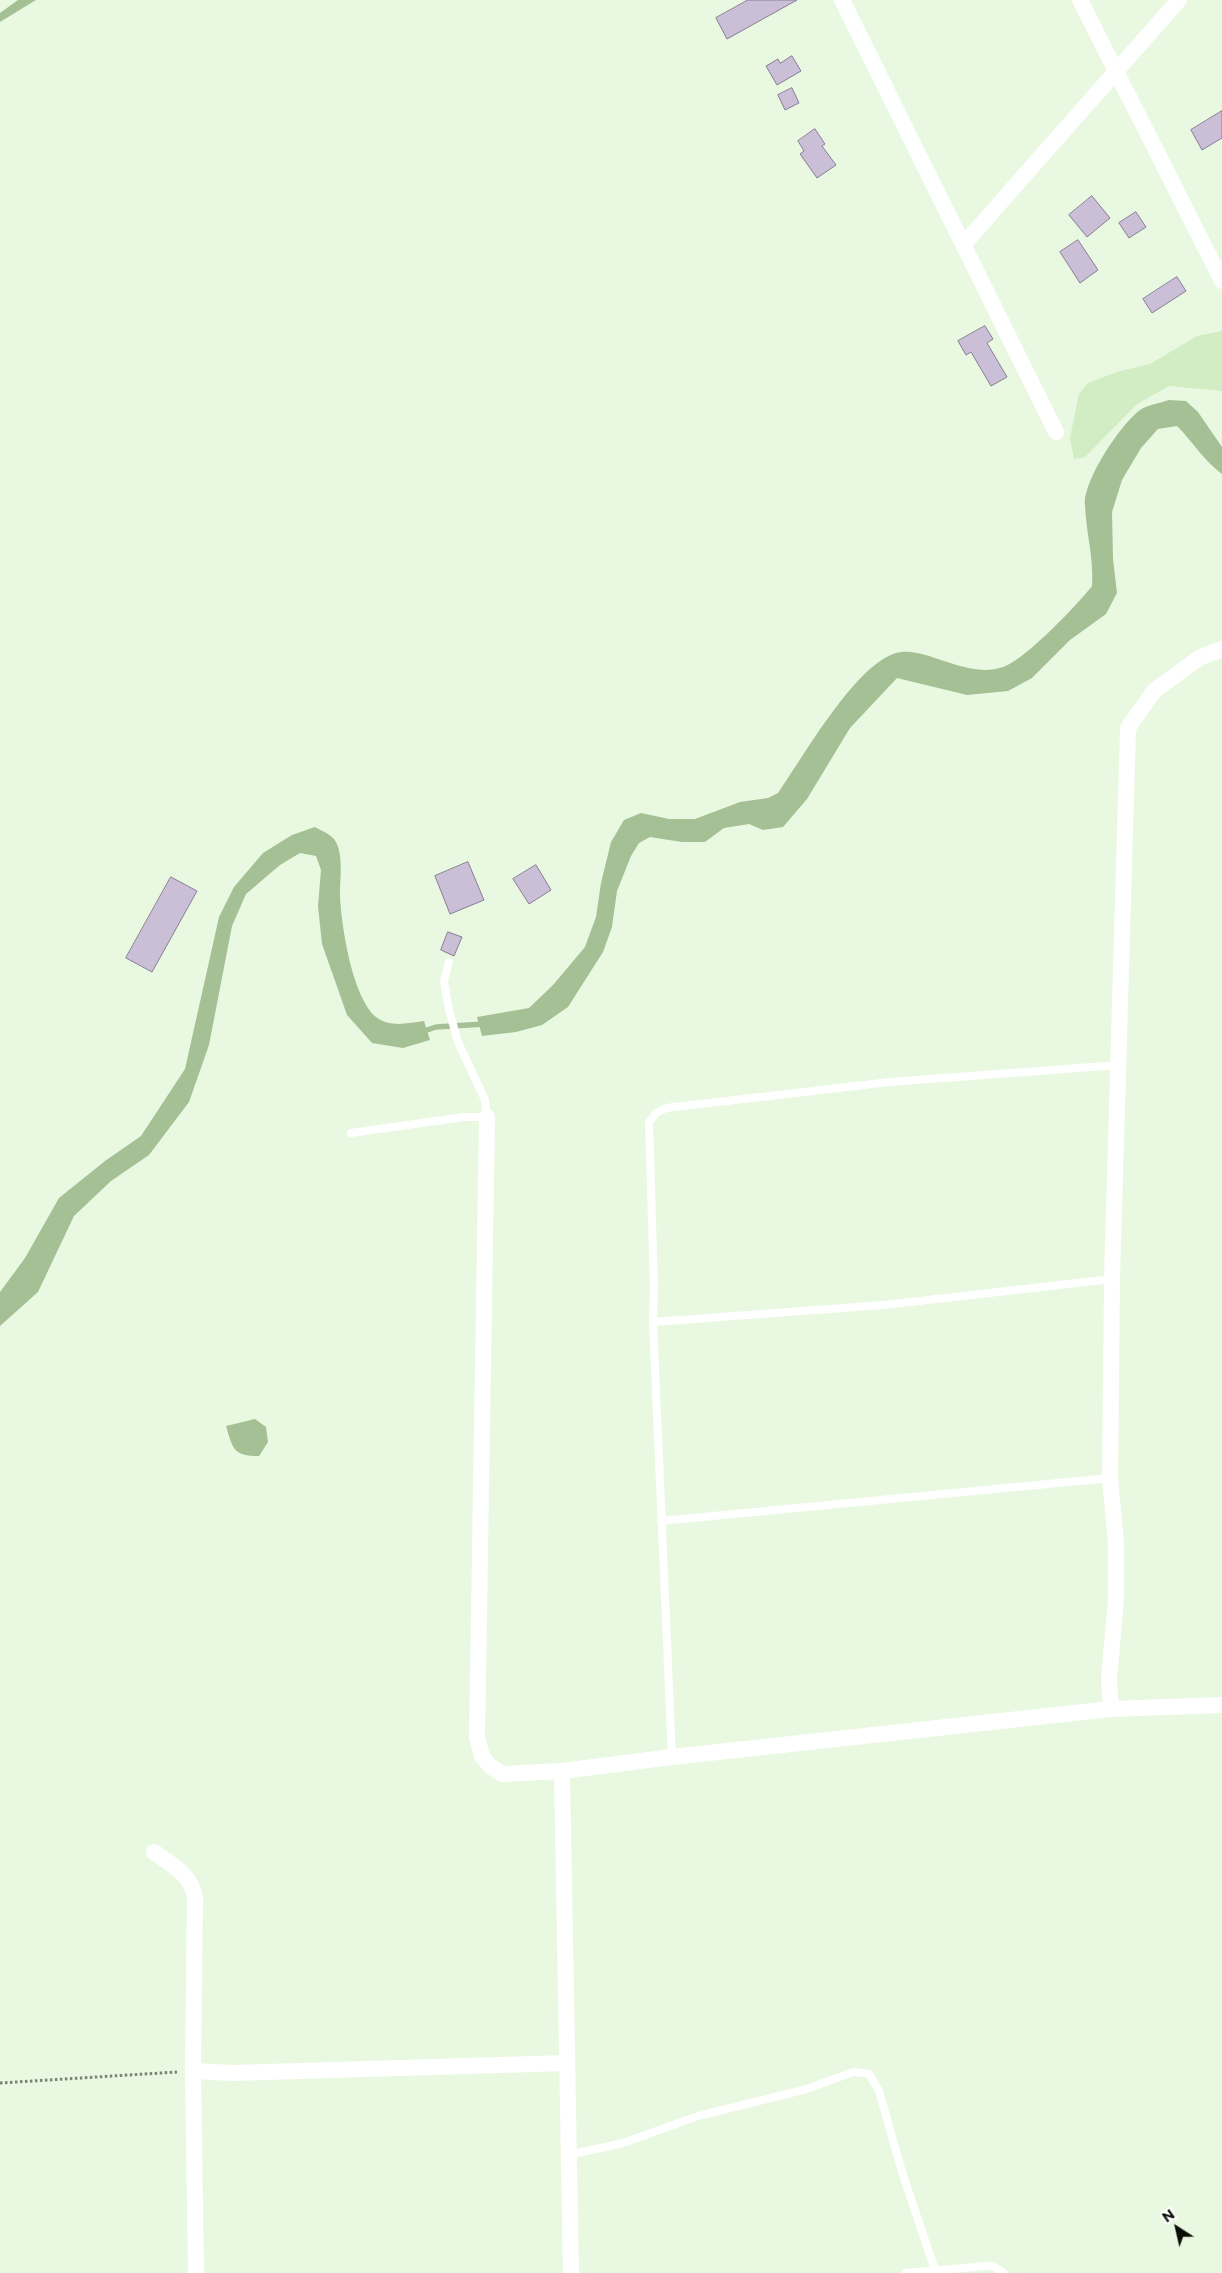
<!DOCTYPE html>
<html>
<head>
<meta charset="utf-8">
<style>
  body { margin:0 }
  #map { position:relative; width:1222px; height:2273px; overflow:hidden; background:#e9f8e0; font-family:Montserrat,sans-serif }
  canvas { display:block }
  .north { position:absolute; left:1152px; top:2203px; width:50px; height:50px; -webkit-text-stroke:4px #fff; paint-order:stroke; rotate:325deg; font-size:14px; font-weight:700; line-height:20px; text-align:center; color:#0a0e07 }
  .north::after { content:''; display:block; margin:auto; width:18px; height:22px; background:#0a0e07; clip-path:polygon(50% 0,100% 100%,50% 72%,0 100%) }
</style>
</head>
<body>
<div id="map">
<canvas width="1222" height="2273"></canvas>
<div class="north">N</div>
</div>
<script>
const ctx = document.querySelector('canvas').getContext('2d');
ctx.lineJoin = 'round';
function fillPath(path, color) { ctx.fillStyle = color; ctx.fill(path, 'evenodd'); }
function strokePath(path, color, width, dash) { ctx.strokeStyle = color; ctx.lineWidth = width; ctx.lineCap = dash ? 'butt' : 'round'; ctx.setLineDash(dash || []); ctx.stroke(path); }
fillPath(new Path2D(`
  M1222 331V391L1169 386 1137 404 1085 457 1074 459 1070 438 1079 394 1088 383 1117 372 1150 364 1197 336Z`), '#d2ecc3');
fillPath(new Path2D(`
  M18 0H36L0 22V13Z
  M1169 400 1186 401 1198 412 1222 447V474C1204 461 1193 442 1177 426L1158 429 1141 448 1122 480 1112 512 1113 559 1117 593 1106 614 1070 640 1032 678 1008 691 967 695 897 678 850 728 807 799 783 827 763 830 749 824 724 828 705 842H682L650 837 639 843 631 856 617 891 612 927 603 952 568 1007 542 1025 516 1032 482 1036 477 1017 529 1008 553 985 585 947 596 917 601 883 611 842 624 820 641 813 669 819H695L740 802 768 798 778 793C804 756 852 670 893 654 910 648 928 656 944 661 963 667 983 674 1003 667 1025 660 1077 605 1092 586 1094 558 1086 533 1085 505 1083 481 1120 425 1140 410 1147 405 1160 403 1169 400Z
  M315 827C320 830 330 834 334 839 344 852 340 878 340 895 341 924 352 997 376 1017 390 1028 408 1023 424 1021L430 1040 403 1048 372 1043 347 1015 322 944 318 906 321 870 316 856 300 853 280 865 246 894 232 926 209 1045 189 1102 149 1155 111 1181 74 1216 38 1292 0 1326V1292L25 1258 59 1198 105 1161 141 1136 185 1069 219 917 234 887 263 853 292 835Z
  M255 1419 266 1427 268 1442 259 1456C233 1456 233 1449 226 1426Z`), '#a5c094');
strokePath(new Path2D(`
  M421 1032 436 1027 485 1024`), '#a5c094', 5.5);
const building = new Path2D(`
  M748 0H797L727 39 716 18Z
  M792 56 801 71 777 85 766 66 778 59 780 63Z
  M792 88 799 103 785 110 778 95Z
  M1222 111V138L1202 150 1191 130Z
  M815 129 825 144 822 146 836 165 817 178 800 154 804 151 798 141Z
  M1092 196 1110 218 1087 237 1069 215Z
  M1136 212 1146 227 1129 238 1119 223Z
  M1078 240 1098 270 1080 283 1060 252Z
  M1177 277 1186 291 1152 313 1143 299Z
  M985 326 993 339 987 343 1007 377 991 386 971 352 966 355 958 341Z
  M468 862 484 900 450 914 435 876Z
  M536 865 551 890 529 904 513 879Z
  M171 877 197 891 152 972 126 958Z
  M448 932 462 937 454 956 441 950Z`);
fillPath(building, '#cabfd7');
strokePath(building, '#877d94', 1);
strokePath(new Path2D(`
  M0 2083 177 2072`), '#7a8474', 3, [2.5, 2.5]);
strokePath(new Path2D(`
  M351 1133 464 1117H487L485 1100 458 1042 449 1010 444 981 449 962
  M653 1322 884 1305 1112 1279
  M661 1521 1110 1478
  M672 1757 653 1322 654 1285 649 1123 656 1113 666 1108 890 1082 1119 1065
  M569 2155 623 2143 698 2116 807 2089 853 2072 869 2074 879 2091 902 2172 935 2270
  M906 2273 985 2266H993L1004 2273`), '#fff', 8);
strokePath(new Path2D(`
  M842 0 1056 432
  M1080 0 1222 281
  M963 245 1179 0
  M487 1117 477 1737 482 1756 490 1766 502 1774 562 1771 672 1757 1111 1709 1222 1705
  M1111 1709 1109 1679 1116 1599V1543L1110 1478 1112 1279 1128 728 1154 691 1199 658 1222 649
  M562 1771 571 2273
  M154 1852C173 1866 190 1873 195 1897L193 2071 196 2273
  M193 2071 233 2073 566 2063`), '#fff', 16);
</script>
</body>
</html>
